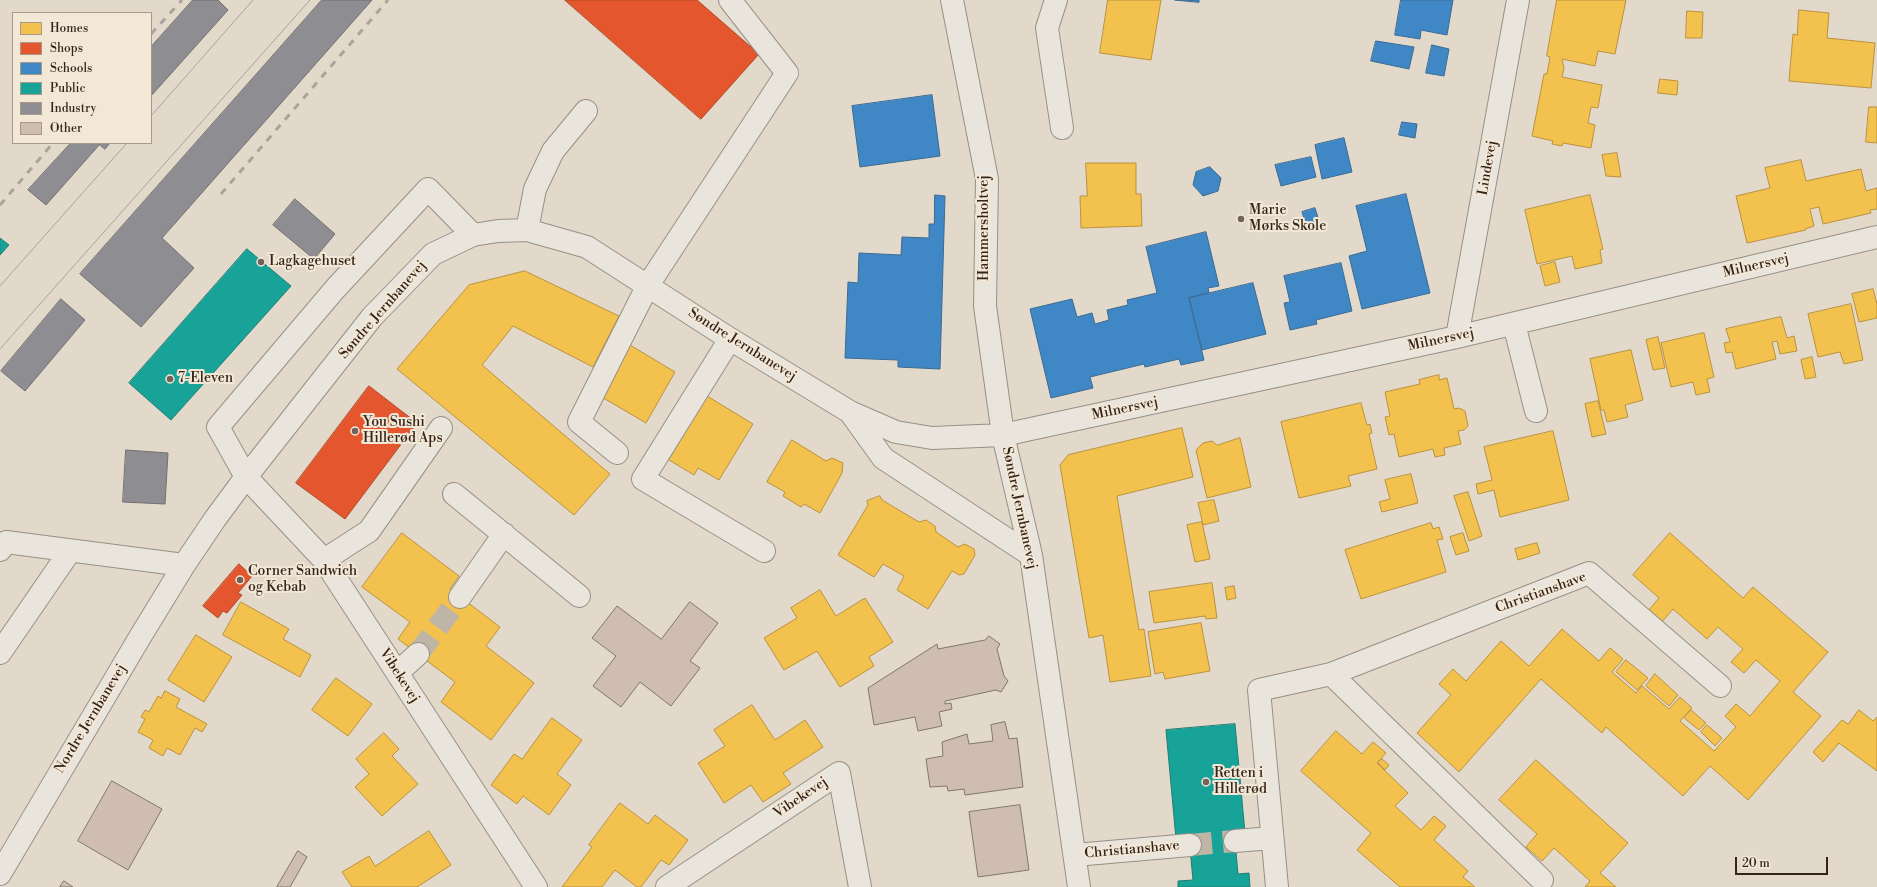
<!DOCTYPE html>
<html>
<head>
<meta charset="utf-8">
<style>
  body { margin:0 }
  #map { position:relative; width:1877px; height:887px; overflow:hidden; background:#e2d9ca; font-family:"Libre Bodoni",serif }
  canvas { display:block }
  .legend { position:absolute; left:12px; top:12px; width:140px; height:132px; box-sizing:border-box; background:#f3e8d6; border:1px solid #a79a8c; margin:0; padding:5px 7px; list-style:none; font-size:12px; color:#35241d }
  .legend li { display:flex; align-items:center; gap:8px; height:20px }
  .legend b { width:20px; border:1px solid #a79a8c }
  .scale { position:absolute; left:1735px; top:857px; width:93px; height:18px; box-sizing:border-box; border:2px solid #35241d; border-top:0; padding-left:5px; font-size:12px; line-height:14px; white-space:nowrap; color:#35241d; -webkit-text-stroke:3px #f3e8d6; paint-order:stroke }
</style>
</head>
<body>
<div id="map">
<canvas width="1877" height="887"></canvas>
<ul class="legend">
<li><b style="height:11px;background:#f2c14e"></b>Homes</li>
<li><b style="height:11px;background:#e4572e"></b>Shops</li>
<li><b style="height:11px;background:#3f88c5"></b>Schools</li>
<li><b style="height:11px;background:#17a398"></b>Public</li>
<li><b style="height:11px;background:#8d8d92"></b>Industry</li>
<li><b style="height:11px;background:#cfbdb2"></b>Other</li>
</ul>
<div class="scale">20 m</div>
</div>
<script>
const ctx = document.querySelector('canvas').getContext('2d');
ctx.lineJoin = 'round';
function fillPath(path, color) { ctx.fillStyle = color; ctx.fill(path, 'evenodd'); }
function strokePath(path, color, width, dash) { ctx.strokeStyle = color; ctx.lineWidth = width; ctx.lineCap = dash ? 'butt' : 'round'; ctx.setLineDash(dash || []); ctx.stroke(path); }
function drawText(font, color, halo, rows, align = 'center') {
  ctx.font = font + ' "Libre Bodoni",serif'; ctx.lineWidth = 4; ctx.setLineDash([]); ctx.textBaseline = 'middle'; ctx.strokeStyle = halo; ctx.fillStyle = color; for (const [text, x, y, turn = 0] of rows) {
    ctx.save(); ctx.translate(x, y); ctx.rotate((+turn || 0) * Math.PI / 180); ctx.textAlign = isNaN(turn) ? turn : align; if (halo) ctx.strokeText(text, 0, 0); ctx.fillText(text, 0, 0); ctx.restore();
  }
}
const homes = new Path2D(`
  M1108 0H1161L1151 60 1100 53Z
  M1557 0H1626L1615 54 1598 51 1595 66 1562 59 1564 68 1562 77 1602 85 1598 108 1591 107 1588 123 1595 125 1591 148 1563 143 1562 146 1552 144 1553 141 1532 136 1544 74H1547L1550 57 1547 56Z
  M1799 10 1829 13 1827 38 1875 43 1871 88 1789 81 1793 34 1797 35Z
  M1687 11 1703 12 1702 38H1686Z
  M1660 79 1678 81 1677 95 1658 93Z
  M1869 107H1877V143L1866 142Z
  M1617 153 1621 177 1606 176 1602 155Z
  M1801 160 1806 181 1861 169 1866 191 1877 188V209L1870 210 1871 213 1823 224 1819 207 1810 209 1814 226 1805 229 1806 230 1747 243 1736 196 1770 188 1765 168Z
  M1086 163H1136V194H1141L1142 226 1081 228 1080 196H1087Z
  M1590 195 1603 249 1600 250 1602 263 1575 269 1572 256 1537 264 1525 210Z
  M1555 262 1560 282 1545 286 1540 266Z
  M525 271 619 316 593 367 513 326 482 365 610 474 574 515 397 369 469 285Z
  M1873 289 1877 304V318L1859 322 1852 294Z
  M1851 304 1863 360 1844 364 1840 352 1818 357 1808 314Z
  M1781 317 1787 338 1794 336 1797 351 1780 354 1777 341 1772 342 1776 359 1736 369 1732 352 1726 353 1724 343 1730 342 1726 329Z
  M1704 333 1714 377 1707 379 1710 392 1696 395 1693 382 1671 387 1661 343Z
  M1658 337 1665 368 1653 370 1646 340Z
  M630 345 675 372 646 423 600 396Z
  M1631 350 1643 400 1625 405 1628 417 1607 422 1604 410H1601L1590 359Z
  M1812 357 1816 377 1805 379 1801 360Z
  M1439 375V380L1447 378 1454 409 1459 408 1465 411 1468 426 1464 430 1458 431 1461 444 1444 448 1445 455 1435 457 1433 449 1399 457 1394 434 1389 435 1385 417 1390 416 1385 392 1420 384 1419 380Z
  M707 396 753 424 719 480 698 468 694 475 669 460Z
  M1598 401 1606 434 1592 437 1585 404Z
  M1361 403 1367 425 1370 424 1372 433 1369 434 1377 469 1348 476 1351 486 1299 498 1281 422Z
  M1182 428 1193 477 1117 496 1139 630 1144 629 1151 676 1110 682 1103 635 1089 638 1060 465 1068 455Z
  M1553 431 1569 500 1500 517 1494 490 1478 494 1476 484 1492 480 1484 447Z
  M1240 438 1251 487 1207 498 1196 450 1203 443 1212 441 1217 445Z
  M792 440 826 461 832 458 843 463 842 473 820 513 804 504 801 507 783 496 785 492 767 482Z
  M1411 474 1418 503 1382 512 1379 502 1390 499 1385 480Z
  M1468 492 1482 536 1469 541 1454 496Z
  M880 496 882 500 919 522 926 520 935 526 936 532 958 547 965 544 974 549 975 555 964 574 959 575 952 571 928 609 897 590 904 576 883 564 874 577 838 555 868 505 867 501Z
  M1214 500 1219 521 1203 525 1198 503Z
  M1202 522 1210 559 1195 562 1187 525Z
  M1431 523 1433 529 1439 527 1443 539 1437 540 1446 572 1361 599 1345 550Z
  M402 533 459 576 450 589 500 627 486 646 534 683 491 740 441 702 455 682 398 639 410 622 362 587Z
  M1463 533 1469 551 1456 555 1450 537Z
  M1670 533 1743 598 1753 587 1828 652 1793 692 1821 716 1748 800 1710 766 1683 796 1606 727 1602 733 1541 679 1459 772 1417 733 1451 695 1439 684 1453 669 1466 681 1501 641 1529 666 1562 629 1599 661 1610 648 1623 659 1612 672 1636 693 1642 686 1669 709 1680 697 1692 708 1680 721 1714 751 1736 727 1725 716 1736 704 1750 716 1780 681 1756 660 1744 673 1731 662 1743 649 1718 627 1707 639 1673 609 1661 623 1648 611 1659 598 1633 575Z
  M1537 543 1540 553 1518 560 1515 549Z
  M1212 583 1217 618 1206 619 1205 616 1154 623 1149 592Z
  M1234 586 1236 598 1227 600 1225 588Z
  M820 590 836 616 865 598 893 642 869 657 874 666 840 687 817 651 784 670 764 638 797 618 791 608Z
  M241 602 289 629 283 639 311 655 300 677 223 635Z
  M1201 623 1210 671 1165 679 1163 672 1155 674 1148 632Z
  M196 635 232 657 204 702 168 680Z
  M1626 660 1648 678 1637 690 1616 672Z
  M1655 674 1678 695 1669 706 1646 686Z
  M336 678 372 704 348 736 312 710Z
  M165 691 180 699 176 707 207 724 202 732 195 728 180 755 167 748 163 756 149 748 153 740 138 732 145 719 141 717 145 710 149 712 158 696 161 698Z
  M752 705 775 740 805 720 823 747 783 773 791 784 763 802 751 785 724 803 698 763 725 746 714 730Z
  M1691 710 1706 723 1699 730 1684 718Z
  M1859 710 1873 721 1877 717V771L1839 743 1823 762 1813 752 1842 720 1848 724Z
  M552 718 582 740 557 774 571 785 549 815 523 796 517 804 491 785 514 754 522 759Z
  M1707 725 1722 738 1715 746 1701 732Z
  M1336 731 1362 754 1373 742 1386 753 1377 763 1408 793 1395 806 1421 830 1434 816 1446 826 1434 840 1468 871 1463 877 1475 887H1400L1357 850 1371 833 1301 771Z
  M384 733 399 749 392 756 418 784 382 816 355 787 369 774 356 759Z
  M1382 759 1389 765 1385 770 1378 763Z
  M1536 760 1628 843 1600 873 1616 887H1585L1590 881 1554 848 1542 861 1526 847 1537 834 1499 800Z
  M620 803 648 824 655 815 688 840 669 865 661 860 641 887H637L615 870 602 887H562L592 847 589 845Z
  M429 831 451 865 417 887H352L342 872 369 856 375 866Z`);
fillPath(homes, '#f2c14e');
strokePath(homes, '#b9923f', 1);
const shops = new Path2D(`
  M565 0H697L759 54 701 119Z
  M369 386 417 423 345 519 296 483Z
  M239 564 252 576 238 593 242 595 227 613 223 611 218 618 203 606Z`);
fillPath(shops, '#e4572e');
strokePath(shops, '#b04829', 1);
const schools = new Path2D(`
  M1175 0H1199V2Z
  M1401 0H1453L1447 35 1421 30 1420 39 1395 35Z
  M1376 41 1414 47 1409 69 1371 61Z
  M1432 45 1449 49 1444 76 1426 73Z
  M932 95 940 156 860 167 852 106Z
  M1402 122 1417 124 1415 138 1399 135Z
  M1344 138 1352 172 1322 179 1315 145Z
  M1311 157 1316 177 1281 186 1275 165Z
  M1210 167 1221 178 1218 191 1203 196 1193 185 1196 172Z
  M1406 194 1430 293 1362 309 1349 256 1367 251 1356 206Z
  M935 195 945 196 940 369 898 367V360L845 358 848 282 858 283 859 253 901 255 902 237 929 238V224H934Z
  M1315 208 1319 221 1306 224 1302 212Z
  M1206 232 1219 286 1208 288 1209 293 1189 298 1204 360 1181 365 1179 359 1145 367 1144 364 1090 377 1093 388 1051 398 1030 309 1072 299 1077 317 1092 313 1095 324 1109 320 1107 310 1128 305 1127 300 1157 293 1146 247Z
  M1341 263 1352 311 1316 320 1317 324 1290 330 1284 303 1290 302 1284 276Z
  M1253 283 1266 334 1202 350 1189 298Z`);
fillPath(schools, '#3f88c5');
strokePath(schools, '#3c6a93', 1);
const public = new Path2D(`
  M0 238 9 245 0 255Z
  M247 249 291 286 171 420 129 383Z
  M1235 724 1245 833 1235 841 1238 874 1249 873 1250 887H1178V881L1193 880 1189 838 1176 839 1166 730Z`);
fillPath(public, '#17a398');
strokePath(public, '#207d73', 1);
const industry = new Path2D(`
  M193 0H218L228 10 151 96V47Z
  M322 0H372L162 238 194 268 141 327 80 274Z
  M71 143H98L100 144 46 205 28 190Z
  M98 143H110L105 149Z
  M295 199 335 234 314 259 273 225Z
  M61 299 85 320 25 391 1 371Z
  M126 450 168 453 165 504 123 502Z`);
fillPath(industry, '#8d8d92');
strokePath(industry, '#736e6f', 1);
const building = new Path2D(`
  M690 602 718 623 690 661 700 668 671 706 640 682 621 707 593 686 616 656 592 638 617 606 661 639Z
  M989 636 1000 644 997 649 1004 676 1008 681 1001 692 996 690 945 701V704L951 703 952 709 939 712 942 726 918 731 915 717 874 725 868 688 937 644 938 649 985 640Z
  M1005 722 1009 739 1017 738 1023 787 965 795 964 789 948 791 947 786 930 787 926 759 943 756 942 742 967 734 969 744 993 741 991 725Z
  M112 781 162 809 128 870 78 841Z
  M1020 805 1029 870 978 877 969 812Z
  M298 851 307 857 290 887H277Z
  M64 881 73 887H60Z`);
fillPath(building, '#cfbdb2');
strokePath(building, '#7e776f', 1);
strokePath(new Path2D(`
  M418 654 460 597
  M1190 845 1235 841`), '#bfb5a7', 22, [22, 11]);
const minor = new Path2D(`
  M952 0 987 179 985 306 1003 435 1031 555 1079 887
  M1056 0 1047 28 1062 128
  M527 230 535 189 553 151 586 111
  M473 235 428 189 335 289 218 427 246 477 324 560 536 887
  M1514 324 1536 411
  M1457 337 1518 0
  M730 339 643 479 764 551
  M850 412 883 458 1031 555
  M617 453 579 422 648 285 787 73 730 0
  M454 494 579 596
  M0 550 6 542 184 565
  M324 560 369 531 441 428
  M460 597 504 534
  M0 653 70 551
  M397 673 418 654
  M1331 674 1542 880
  M1235 841 1272 838
  M1075 855 1190 845
  M0 874 140 637 184 565 215 519 246 477 372 317 433 254 473 235 498 231 527 230 587 247 730 339 850 412 896 432 932 438 1003 435 1457 337 1877 237
  M667 887 839 773 860 887
  M1277 887 1259 690 1331 674 1589 573 1720 686`);
strokePath(minor, '#979086', 24);
strokePath(minor, '#e9e4dc', 22);
strokePath(new Path2D(`
  M151 116 253 0
  M0 286 127 143
  M0 349 310 0`), '#a8a39d', 1);
strokePath(new Path2D(`
  M151 34 182 0
  M221 194 388 0
  M0 205 53 143`), '#a8a39d', 3, [7, 7]);
for (const [x, y, r, color] of [
  [1241,219,4,"#72635a"],
  [261,262,4,"#72635a"],
  [170,379,4,"#72635a"],
  [355,431,4,"#72635a"],
  [240,580,4,"#72635a"],
  [1206,782,4,"#72635a"]
]) { const dot = new Path2D(); dot.arc(x, y, r, 0, 2 * Math.PI); ctx.fillStyle = color; ctx.fill(dot); strokePath(dot, '#f3e8d6', 1.5); }
drawText('14px', '#35241d', '#f3e8d6', [
  ["Lindevej",1488,168,-80],
  ["Hammersholtvej",985,228,-90],
  ["Milnersvej",1756,266,-13],
  ["Søndre Jernbanevej",383,310,-49],
  ["Milnersvej",1441,340,-12],
  ["Søndre Jernbanevej",742,345,32],
  ["Milnersvej",1125,409,-12],
  ["Søndre Jernbanevej",1019,508,78],
  ["Christianshave",1541,593,-20],
  ["Vibekevej",399,676,57],
  ["Nordre Jernbanevej",91,719,-59],
  ["Vibekevej",801,798,-34],
  ["Christianshave",1132,850,-5]
]);
drawText('14px', '#35241d', '#f3e8d6', [
  ["Marie",1249,211],
  ["Mørks Skole",1249,227],
  ["Lagkagehuset",269,262],
  ["7-Eleven",178,379],
  ["You Sushi",363,423],
  ["Hillerød Aps",363,439],
  ["Corner Sandwich",248,572],
  ["og Kebab",248,588],
  ["Retten i",1214,774],
  ["Hillerød",1214,790]
], 'left');
</script>
</body>
</html>
